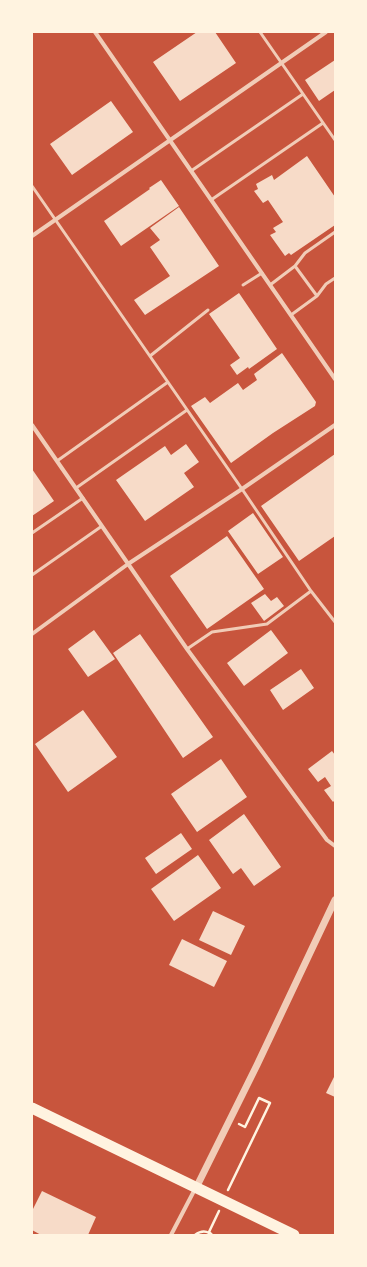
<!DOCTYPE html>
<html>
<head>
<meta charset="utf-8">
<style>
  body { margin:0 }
  #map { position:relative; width:367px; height:1267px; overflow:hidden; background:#c8553d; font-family:"Fira Sans Condensed",sans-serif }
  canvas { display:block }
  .frame { position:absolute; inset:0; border:33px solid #fff3e0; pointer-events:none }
</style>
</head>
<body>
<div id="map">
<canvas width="367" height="1267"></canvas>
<div class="frame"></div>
</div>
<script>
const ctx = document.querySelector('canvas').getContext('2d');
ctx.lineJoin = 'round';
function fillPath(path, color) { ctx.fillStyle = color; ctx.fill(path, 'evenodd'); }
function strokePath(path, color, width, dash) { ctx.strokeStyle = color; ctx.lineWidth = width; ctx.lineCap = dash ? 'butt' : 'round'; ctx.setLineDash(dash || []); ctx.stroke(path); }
fillPath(new Path2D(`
  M197 32H215L236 63 180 101 153 62Z
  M335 60V90L319 101 305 80Z
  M111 101 133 132 72 175 50 144Z
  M307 156 335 197V225L291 255 289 253 285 256 270 235 276 232 273 228 283 222 268 200 263 203 254 191 258 189 256 184 272 175 274 180Z
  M161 180 179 206 121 246 104 221 150 189 149 188Z
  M179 207 219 266 145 315 134 300 170 276 150 247 160 240 150 228Z
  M239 293 277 349 249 369 248 367 237 375 230 365 240 358 209 314Z
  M282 353 316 402 315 406 273 433 231 463 191 406 205 397 210 403 238 383 243 390 257 380 254 374Z
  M186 444 199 462 184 473 194 487 145 521 116 480 165 446 171 455Z
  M335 454V536L299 561 261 506Z
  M32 469 54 501 32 516Z
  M253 513 283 557 258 574 228 531Z
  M227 536 264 589 207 629 170 576Z
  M265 594 271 601 277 597 284 606 264 621 251 603Z
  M94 630 115 659 88 677 68 649Z
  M271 630 288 653 244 686 227 663Z
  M140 634 213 737 183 758 113 653Z
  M301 669 314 688 283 710 270 690Z
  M83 710 117 757 68 792 35 744Z
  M332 751 335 755V800L333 802 324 790 331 786 325 777 318 782 308 769Z
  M221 759 247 797 197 832 171 794Z
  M244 814 281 867 254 886 241 868 233 874 209 840Z
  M181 833 192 849 156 874 145 858Z
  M198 855 221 888 174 921 151 889Z
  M213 911 245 926 231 955 199 940Z
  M182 939 227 961 214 987 169 965Z
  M335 1075V1097L326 1093Z
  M42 1191 96 1217 88 1235H41L32 1230V1211Z`), '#f7dbc8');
strokePath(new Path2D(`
  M228 1190 270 1103 259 1098 245 1127 239 1124
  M195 1235C199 1232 204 1230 209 1233
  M212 1235 209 1232 219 1211`), '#fff3e0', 2.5);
strokePath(new Path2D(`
  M260 32 335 140
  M191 171 303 94
  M32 186 242 489 311 591 335 622
  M211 200 323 123
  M295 266 317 296
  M243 285 262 273
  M270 285 295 266 305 253 335 232
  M291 315 317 296 326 284 335 278
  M150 356 208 310
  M57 461 168 382
  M76 488 187 410
  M32 533 83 498
  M32 575 102 526
  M187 649 212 632 267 624 311 591`), '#f1ccb7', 3);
strokePath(new Path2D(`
  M95 32 335 379
  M32 236 326 32
  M32 425 187 649 327 840 335 846
  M32 634 128 564 242 489 335 425
  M171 1235 195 1189`), '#f1ccb7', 4);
strokePath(new Path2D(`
  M196 1188 257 1065 335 900`), '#f1ccb7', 7);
strokePath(new Path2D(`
  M32 1108 294 1235`), '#fff3e0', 11);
</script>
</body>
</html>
